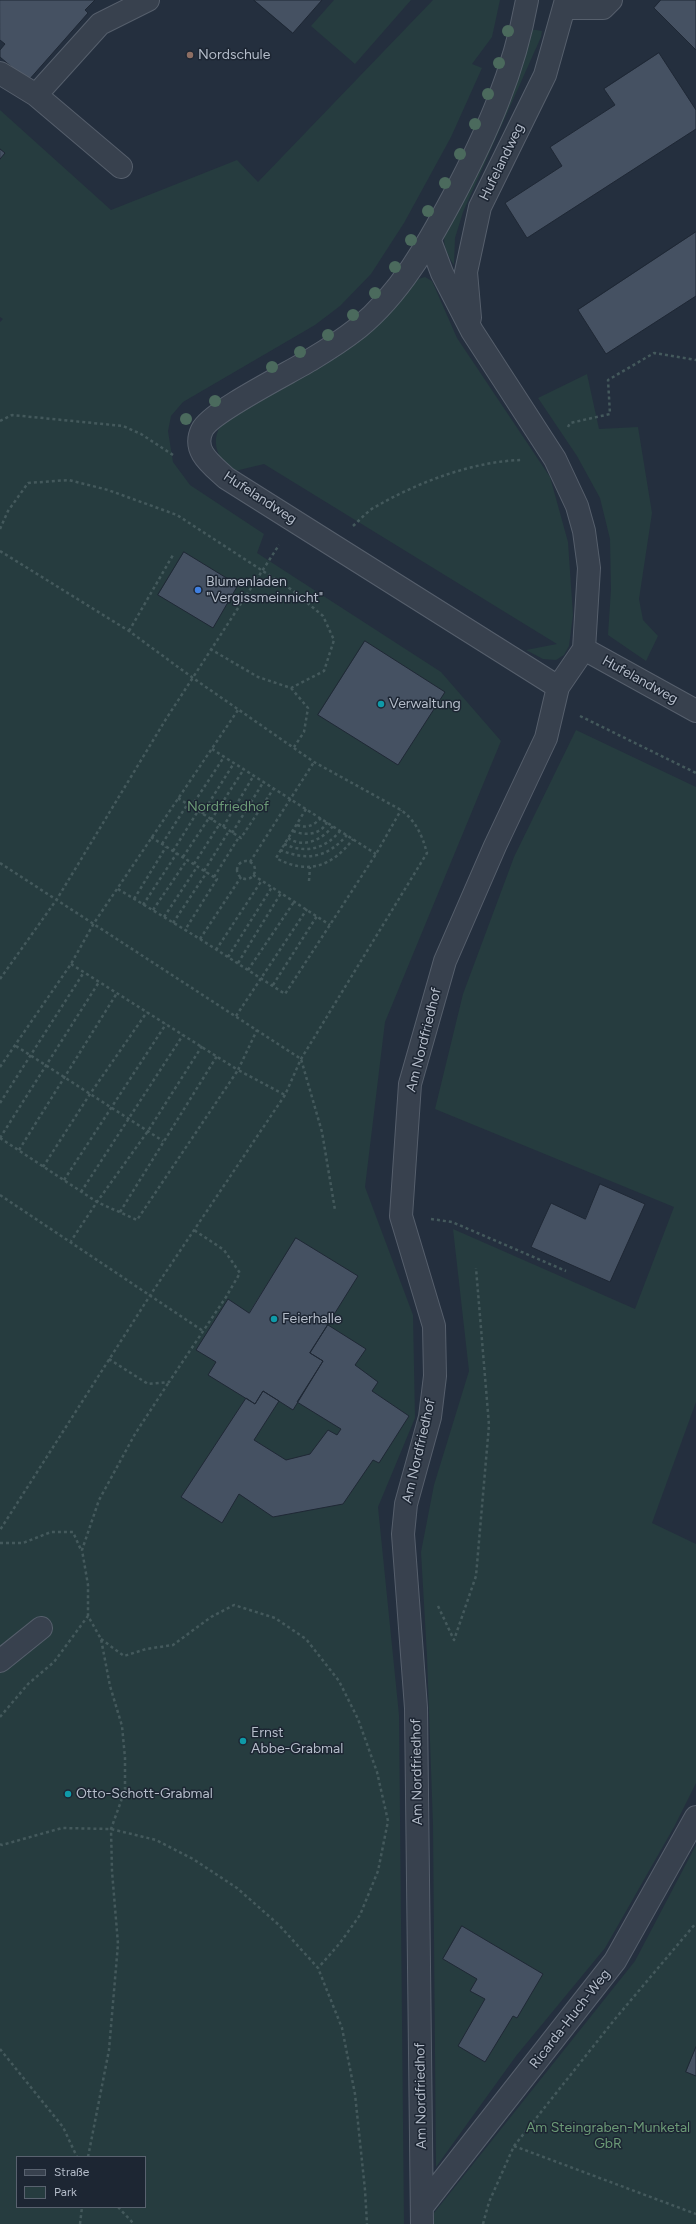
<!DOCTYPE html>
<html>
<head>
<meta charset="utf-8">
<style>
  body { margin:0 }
  #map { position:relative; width:696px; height:2224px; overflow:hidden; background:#242f3e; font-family:Figtree,sans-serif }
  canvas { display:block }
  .legend { position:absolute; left:16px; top:2156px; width:130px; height:52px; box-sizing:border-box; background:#1d2633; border:1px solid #59626f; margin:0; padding:5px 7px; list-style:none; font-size:12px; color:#b4bcc9 }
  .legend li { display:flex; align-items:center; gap:8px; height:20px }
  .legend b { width:20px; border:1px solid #59626f }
</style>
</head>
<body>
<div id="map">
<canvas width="696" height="2224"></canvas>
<ul class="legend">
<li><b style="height:5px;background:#38414e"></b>Straße</li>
<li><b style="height:11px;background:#263c3f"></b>Park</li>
</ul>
</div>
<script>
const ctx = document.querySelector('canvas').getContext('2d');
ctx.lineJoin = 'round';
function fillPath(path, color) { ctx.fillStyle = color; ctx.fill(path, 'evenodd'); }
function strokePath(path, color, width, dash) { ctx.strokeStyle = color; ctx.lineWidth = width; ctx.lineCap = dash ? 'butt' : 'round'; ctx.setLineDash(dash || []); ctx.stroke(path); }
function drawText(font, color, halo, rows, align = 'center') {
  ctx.font = font + ' Figtree,sans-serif'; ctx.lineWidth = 3; ctx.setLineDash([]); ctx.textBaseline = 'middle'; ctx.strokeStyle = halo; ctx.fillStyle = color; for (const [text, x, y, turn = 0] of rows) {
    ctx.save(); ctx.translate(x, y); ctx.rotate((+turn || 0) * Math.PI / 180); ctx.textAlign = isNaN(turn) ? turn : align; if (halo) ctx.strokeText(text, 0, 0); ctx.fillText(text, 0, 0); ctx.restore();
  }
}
fillPath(new Path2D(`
  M334 0H411L355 64 311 26Z
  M433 0H500L492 37 472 64 482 68 451 137 404 223 371 274 340 306 315 325 183 402 171 416 168 431 173 462 190 485 264 534 257 553 441 672 501 741 385 1022 365 1187 413 1315 415 1418 378 1507 399 1715 404 2224H0V322L3 319 0 317V110L111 210 237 160 258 182ZM17 2157H145V2207H17Z
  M530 29 542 31 541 37 463 212 455 238 454 265C447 254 442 245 445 231Z
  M425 277 432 281 457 338 550 477 568 542 573 615 569 646 564 655 556 660 543 659 526 650 557 644 264 464 231 472C216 456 209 438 225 420L386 316 418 279Z
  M587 374 599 429 638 427 652 513 639 599 643 620 658 636 646 661 608 635 611 590 610 539 600 498 577 456 538 398Z
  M576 730 696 787V1402L652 1523 696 1544V1783L674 1827 605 1948 516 2056 436 2167 433 1825 427 1656 421 1552 434 1485 469 1371 453 1229 635 1309 674 1207 435 1109 463 994 514 857Z
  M696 1845V2224H434V2213L635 1961Z`), '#263c3f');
const building = new Path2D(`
  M0 0H95L85 10 88 13 28 81 0 57V50L5 44 0 40Z
  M254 0H322L293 33Z
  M661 0H696V50L654 8Z
  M659 53 696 110V129L527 238 505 203 562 166 550 147 615 105 604 89Z
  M0 149 5 153 0 159Z
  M696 232V296L606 354 578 310Z
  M184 552 238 585 213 628 158 595Z
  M365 641 445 692 398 765 318 715Z
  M600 1184 645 1204 610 1282 531 1247 551 1203 585 1219Z
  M296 1238 358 1276 310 1353 323 1361 293 1410 263 1391 255 1404 208 1375 216 1362 196 1350 228 1299 249 1313Z
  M328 1325 366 1349 355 1365 378 1382 372 1391 409 1416 379 1463 373 1460 343 1504 273 1517 239 1494 222 1523 181 1497 246 1398 255 1404 263 1391 279 1401 254 1440 286 1460 310 1454 328 1430 337 1435 341 1429 297 1402 323 1361 310 1353Z
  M462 1926 543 1974 517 2018 513 2016 485 2062 458 2046 485 1999 470 1991 477 1979 443 1959Z
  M696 2047V2076L686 2072Z`);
fillPath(building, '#455162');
strokePath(building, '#1f2835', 1);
const minor = new Path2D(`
  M527 0C514 72 487 133 453 197 428 244 400 294 358 328 344 339 327 350 312 359 291 372 210 412 202 430 192 451 211 464 226 478L558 687
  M565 8H603L611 0
  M0 73 36 95 121 167
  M36 95 100 24 148 0
  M470 318 466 272 480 207 545 75 566 0
  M584 649 696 711
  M0 1661 41 1628
  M422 2207 615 1961 696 1817
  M422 2224 416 1708 403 1534 406 1504 430 1417 435 1376 434 1326 401 1216 410 1084 445 961 495 846 546 738 558 687 584 649 589 568 584 531 577 506 555 459 472 331 442 273 430 241`);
strokePath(minor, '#565f6c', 24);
strokePath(new Path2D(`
  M0 421 12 415 123 426 141 434 173 455
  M568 427 570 423 610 414 608 380 654 353 696 360
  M353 526C361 519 368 510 377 506 418 482 475 461 522 460
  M0 529 8 511 28 483 69 480 108 490 177 515 292 590 323 616 334 640 324 671 291 688 258 677 212 650
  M0 551 129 631 193 678 314 762 401 810C416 821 422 835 427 853L301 1059 285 1095 151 1294 0 1530
  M129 631 173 555
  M291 688 308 708 304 732 294 747
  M580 716 696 773
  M212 749 376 854
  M178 798 241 838 274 788
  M191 807 224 757
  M306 809 276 858C307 875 332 867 353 839
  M202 814 234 763
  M211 820 244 769
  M297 825C307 829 314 825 321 818
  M223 827 254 775
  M293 831C305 836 321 835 327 822
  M232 833 264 781
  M151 837 217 879 185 930
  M288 838C304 849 323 839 333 826
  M162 844 187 805
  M284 844C306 854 325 849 340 831
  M280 850C308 861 327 858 347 835
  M173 851 198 811
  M183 857 209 818
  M237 870a9 9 0 1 1 18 0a9 9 0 1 1-18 0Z
  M250 862 314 762
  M0 863 301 1059 322 1132 335 1210
  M194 864 219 825
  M204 871 229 831
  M253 875 330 925
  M214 877 239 837
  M309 881 310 867
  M118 889 200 939 241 877
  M134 899 166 847
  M143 905 177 853
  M153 910 187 860
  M164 917 197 867
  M173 923 207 872
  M200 939 285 994 376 854 401 810
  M216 950 262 880
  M228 957 272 887
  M238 963 281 893
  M71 964 238 1070 257 1030
  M248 970 294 902
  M0 979 57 899 166 719 279 545
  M273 985 317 916
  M236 1016 307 909
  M16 1046 163 1141
  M202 1046 148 1131 97 1202 137 1220 238 1070 285 1095
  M0 1067 71 964 94 923 238 710
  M0 1103 84 972
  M0 1138 99 982
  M0 1138 97 1202 71 1241
  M19 1150 117 993
  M43 1167 90 1094 147 1012
  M64 1180 166 1024
  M81 1192 183 1035
  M0 1195 203 1331
  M120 1212 217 1056
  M431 1219 452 1222 566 1271
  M109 1359 148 1384 169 1382 226 1297 240 1273 224 1250 194 1230
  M0 1543H23L51 1532H73L81 1550
  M438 1606 454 1640 476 1576 489 1425 476 1268
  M101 1639 124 1656 146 1649 173 1645 211 1617 234 1605 275 1618 306 1639 339 1681 358 1719 377 1772 388 1821 378 1871 360 1915 340 1943 318 1968
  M0 1717 28 1684 54 1662 88 1616
  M0 1844 2 1845 62 1828 111 1829 156 1840 193 1859 237 1888 279 1925 318 1968 342 2028 355 2094 365 2190 367 2224
  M0 2049 63 2127 77 2157
  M514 2146 696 2214
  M88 2157 109 2050 118 1944 112 1871 111 1829 125 1790V1758L122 1726 110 1686 101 1639 88 1616V1585L82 1550 99 1500 135 1434 169 1382
  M118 2207 134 2224
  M80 2224 82 2207
  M483 2224 489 2202 514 2146 615 2019 696 1923`), '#44595c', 2.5, [3, 3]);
strokePath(minor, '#38414e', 22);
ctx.fillStyle = '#4b6a5d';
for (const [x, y] of [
  [508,31],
  [499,63],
  [488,94],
  [475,124],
  [460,154],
  [445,183],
  [428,211],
  [411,240],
  [395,267],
  [375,293],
  [353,315],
  [328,335],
  [300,352],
  [272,367],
  [215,401],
  [186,419]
]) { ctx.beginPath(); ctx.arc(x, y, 6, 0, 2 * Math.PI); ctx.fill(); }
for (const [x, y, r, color] of [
  [190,55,4,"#8d6e63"],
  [198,590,4,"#3f7fe0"],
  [381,704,4,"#0f9aa8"],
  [274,1319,4,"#0f9aa8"],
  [243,1741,4,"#0f9aa8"],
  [68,1794,4,"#0f9aa8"]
]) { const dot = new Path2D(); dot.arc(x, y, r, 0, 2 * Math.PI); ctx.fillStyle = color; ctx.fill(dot); strokePath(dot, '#1d2633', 1.5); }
drawText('14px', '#b4bcc9', '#1d2633', [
  ["Nordschule",198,55],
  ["Blumenladen",206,582],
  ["\"Vergissmeinnicht\"",206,598],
  ["Verwaltung",389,704],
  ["Feierhalle",282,1319],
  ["Ernst",251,1733],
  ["Abbe-Grabmal",251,1749],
  ["Otto-Schott-Grabmal",76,1794]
], 'left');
drawText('14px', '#b4bcc9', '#1d2633', [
  ["Hufelandweg",502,162,-64],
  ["Hufelandweg",260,498,33],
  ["Hufelandweg",640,680,29],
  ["Am Nordfriedhof",424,1040,-76],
  ["Am Nordfriedhof",419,1451,-77],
  ["Am Nordfriedhof",417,1772,-91],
  ["Ricarda-Huch-Weg",570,2019,-52],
  ["Am Nordfriedhof",421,2096,-91]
]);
drawText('14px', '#6b9a76', '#1d2633', [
  ["Nordfriedhof",228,807],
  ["Am Steingraben-Munketal",608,2128],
  ["GbR",608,2144]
]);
</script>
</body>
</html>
